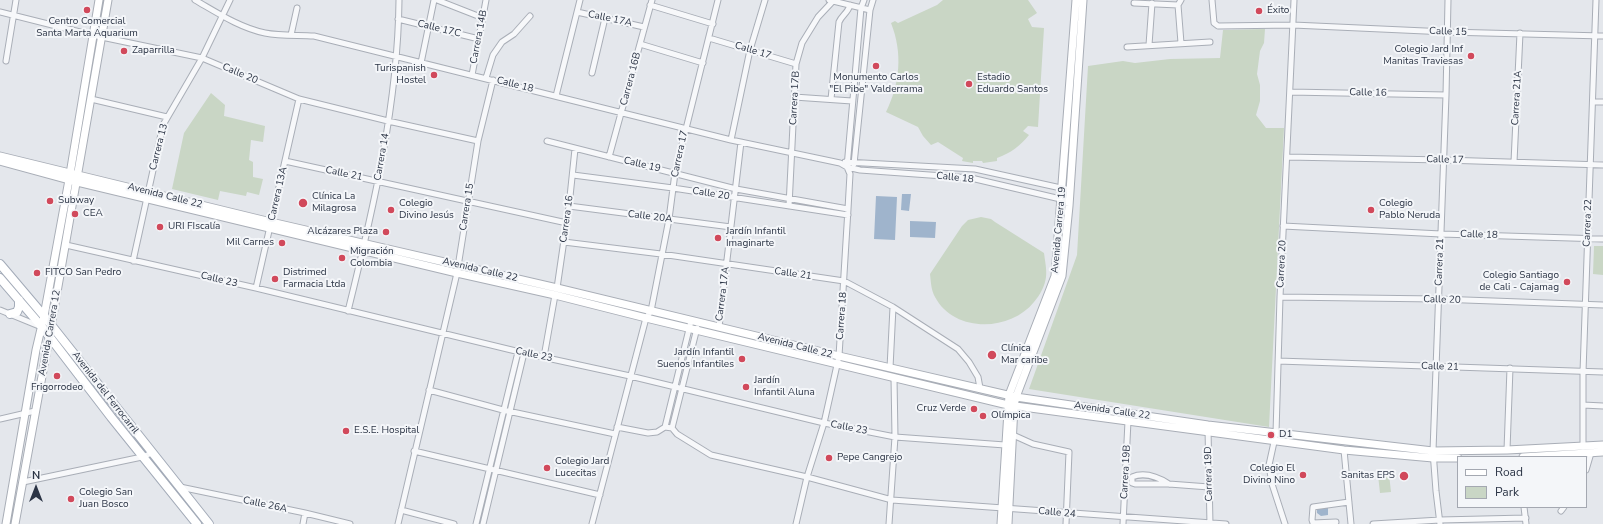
<!DOCTYPE html>
<html>
<head>
<meta charset="utf-8">
<style>
  body { margin:0 }
  #map { position:relative; width:1603px; height:524px; overflow:hidden; background:#e4e7ec; font-family:"Nunito Sans",sans-serif }
  canvas { display:block }
  .legend { position:absolute; left:1457px; top:456px; width:130px; height:52px; box-sizing:border-box; background:#f4f6f9; border:1px solid #a4a8b1; margin:0; padding:5px 7px; list-style:none; font-size:12px; color:#2b3445 }
  .legend li { display:flex; align-items:center; gap:8px; height:20px }
  .legend b { width:20px; border:1px solid #a4a8b1 }
  .north { position:absolute; left:16px; top:468px; width:40px; height:40px; -webkit-text-stroke:3px #f4f6f9; paint-order:stroke; rotate:0deg; font-size:11px; font-weight:700; line-height:16px; text-align:center; color:#2b3445 }
  .north::after { content:''; display:block; margin:auto; width:14px; height:18px; background:#2b3445; clip-path:polygon(50% 0,100% 100%,50% 72%,0 100%) }
</style>
</head>
<body>
<div id="map">
<canvas width="1603" height="524"></canvas>
<ul class="legend">
<li><b style="height:5px;background:#fff"></b>Road</li>
<li><b style="height:11px;background:#c9d6c5"></b>Park</li>
</ul>
<div class="north">N</div>
</div>
<script>
const ctx = document.querySelector('canvas').getContext('2d');
ctx.lineJoin = 'round';
function fillPath(path, color) { ctx.fillStyle = color; ctx.fill(path, 'evenodd'); }
function strokePath(path, color, width, dash) { ctx.strokeStyle = color; ctx.lineWidth = width; ctx.lineCap = dash ? 'butt' : 'round'; ctx.setLineDash(dash || []); ctx.stroke(path); }
function drawText(font, color, halo, rows, align = 'center') {
  ctx.font = font + ' "Nunito Sans",sans-serif'; ctx.lineWidth = 4; ctx.setLineDash([]); ctx.textBaseline = 'middle'; ctx.strokeStyle = halo; ctx.fillStyle = color; for (const [text, x, y, turn = 0] of rows) {
    ctx.save(); ctx.translate(x, y); ctx.rotate((+turn || 0) * Math.PI / 180); ctx.textAlign = isNaN(turn) ? turn : align; if (halo) ctx.strokeText(text, 0, 0); ctx.fillText(text, 0, 0); ctx.restore();
  }
}
fillPath(new Path2D(`
  M943 0H1028L1037 13 1028 19 1032 27 1044 28 1038 127 1028 126 1023 131 1029 135C1020 146 1011 153 997 158V161L983 163 982 161H973V163L962 161 963 158 938 142 931 145 923 136 918 127 886 112C900 84 903 53 891 23L895 21 898 23 937 5Z
  M1265 29 1264 43 1260 51 1257 74 1260 85V101L1256 115 1266 128H1284L1269 427 1029 389 1077 255 1088 66 1123 61 1135 63 1170 59 1220 58 1223 30Z
  M211 93 225 105 224 116 265 126 263 142 251 140 249 160 253 162V177L263 179 259 195 247 192 246 196 220 191 218 200 172 189 184 133Z
  M981 217 991 219 995 222 1044 253C1045 261 1047 270 1046 277 1045 286 1040 295 1034 302 1010 332 954 333 935 297 931 290 931 282 930 274L962 226 968 220Z
  M1594 246H1603V275L1593 274Z
  M1389 474 1391 492 1380 493 1378 475Z`), '#c9d6c5');
fillPath(new Path2D(`
  M902 194H911L909 211 901 210Z
  M876 196 897 197 895 240 874 239Z
  M910 221 936 222 935 238 910 237Z
  M1317 508H1328V515L1321 516 1317 513Z`), '#9fb4cc');
const street = new Path2D(`
  M195 0C216 12 240 28 265 33 280 36 298 35 314 36L731 140 840 163 847 167 860 170 971 178 1069 201
  M437 0 483 18
  M829 0 870 10
  M1212 0 1214 23 1218 26 1293 25 1447 32 1603 36
  M1134 3 1178 5
  M650 5 713 24
  M0 12 92 35 202 58 299 99 388 121 478 141
  M577 12 644 27
  M398 19 479 39
  M291 35 297 8
  M709 38 796 64
  M1181 43 1178 5 1181 0
  M640 44 703 63
  M1149 45 1152 3
  M1127 47 1210 42
  M6 61 16 0
  M421 63 434 0
  M592 73 605 18
  M472 75 486 0
  M486 78 493 55 502 42 514 34 530 16
  M1290 92 1446 95
  M556 96 580 0
  M794 97 852 101
  M91 99 167 117
  M831 99 839 22C842 15 848 13 850 5
  M1593 102H1603
  M731 140 750 50 765 0
  M547 141 736 189 848 209
  M609 157 652 0
  M1287 157 1444 160 1603 165
  M285 161 567 223
  M845 162 975 169 1070 190
  M1514 162 1520 33
  M854 164 870 10 873 0
  M573 175 673 188 848 215
  M569 206 731 227
  M789 206 796 64 802 43 818 17 833 1
  M1283 226 1441 234 1603 239
  M564 242 661 254 844 281 893 307 958 349 969 362 978 377 980 388
  M66 245 256 288 524 353 630 376 824 423 895 437 1005 445
  M133 261 163 125 202 58 230 0
  M256 288 299 99
  M557 288 569 206 575 149
  M1280 297 1438 299 1603 305
  M0 310 39 326
  M348 311C373 210 398 104 399 0
  M719 327 741 142
  M544 357 555 295
  M1278 361 1603 372
  M890 368 893 307
  M429 390 503 410 615 434
  M1583 405 1603 406
  M0 419 35 411
  M617 427 648 433 657 432 665 427 672 428 677 434 711 455 807 477 892 500 1226 524
  M665 427 691 321
  M672 428 697 328
  M1208 429 1210 524
  M1013 435 1033 444 1069 452 1066 524
  M1583 447V372L1596 0
  M1344 450 1351 524
  M1507 450 1510 368
  M414 451 600 495
  M1586 470 1591 453
  M23 482 142 457 152 453
  M1169 484C1158 477 1144 472 1132 477V483L1135 484H1169L1209 487
  M180 487 305 513 350 524
  M1524 507 1526 524
  M401 510 454 524
  M1561 511 1564 507
  M1336 522 1313 523 1312 520 1313 507 1349 502
  M303 524 305 513
  M398 524 457 273 478 141 493 80
  M476 524 518 352
  M483 524 524 353
  M592 524 646 318 651 311 669 219 675 173 718 0
  M796 524 807 477 824 423 839 356 848 209 850 174 847 167 861 8 864 0
  M889 524 895 437 894 378
  M1123 524 1128 421
  M1285 524 1272 484 1269 465 1276 433 1280 297 1294 0
  M1373 524 1440 520 1526 518
  M1440 524 1436 491 1433 451 1446 95 1448 0`);
const secondary = new Path2D(`
  M0 156 271 222 557 288 839 356 1016 397 1208 425 1433 451 1507 450 1603 445
  M0 161 69 180 457 273 555 295 646 318 1008 405 1344 450 1433 458H1458
  M1523 457 1603 452
  M6 524 36 350 44 316 69 180 99 0
  M15 524 49 338 108 0
  M1001 524 1009 395 1055 276 1076 0
  M1008 524 1014 406 1016 397 1062 276 1069 206 1083 0`);
const primary = new Path2D(`
  M0 264 44 316 209 524
  M0 278 42 327 111 417 197 524
  M10 314 17 312 19 307V300`);
strokePath(street, '#a9aeb7', 7);
strokePath(secondary, '#a9aeb7', 9);
strokePath(primary, '#a3abb8', 10);
strokePath(street, '#f7f8fa', 5);
strokePath(secondary, '#fff', 7);
strokePath(primary, '#fff', 8);
for (const [x, y, r, color] of [
  [87,10,4,"#d1495b"],
  [1259,11,4,"#d1495b"],
  [124,51,4,"#d1495b"],
  [1471,56,4,"#d1495b"],
  [876,66,4,"#d1495b"],
  [434,75,4,"#d1495b"],
  [969,84,4,"#d1495b"],
  [50,201,4,"#d1495b"],
  [303,203,5,"#d1495b"],
  [391,210,4,"#d1495b"],
  [1371,210,4,"#d1495b"],
  [75,214,4,"#d1495b"],
  [160,227,4,"#d1495b"],
  [386,232,4,"#d1495b"],
  [718,238,4,"#d1495b"],
  [282,243,4,"#d1495b"],
  [342,258,4,"#d1495b"],
  [37,273,4,"#d1495b"],
  [275,279,4,"#d1495b"],
  [1567,282,4,"#d1495b"],
  [992,355,5,"#d1495b"],
  [742,359,4,"#d1495b"],
  [57,376,4,"#d1495b"],
  [746,387,4,"#d1495b"],
  [974,409,4,"#d1495b"],
  [983,416,4,"#d1495b"],
  [346,431,4,"#d1495b"],
  [1271,435,4,"#d1495b"],
  [829,458,4,"#d1495b"],
  [547,468,4,"#d1495b"],
  [1303,475,4,"#d1495b"],
  [1404,476,5,"#d1495b"],
  [71,499,4,"#d1495b"]
]) { const dot = new Path2D(); dot.arc(x, y, r, 0, 2 * Math.PI); ctx.fillStyle = color; ctx.fill(dot); strokePath(dot, '#f4f6f9', 1.5); }
drawText('10px', '#2b3445', '#f4f6f9', [
  ["Éxito",1267,11],
  ["Centro Comercial",87,22,"center"],
  ["Santa Marta Aquarium",87,34,"center"],
  ["Colegio Jard Inf",1463,50,"right"],
  ["Manitas Traviesas",1463,62,"right"],
  ["Zaparrilla",132,51],
  ["Turispanish",426,69,"right"],
  ["Hostel",426,81,"right"],
  ["Monumento Carlos",876,78,"center"],
  ["\"El Pibe\" Valderrama",876,90,"center"],
  ["Estadio",977,78],
  ["Eduardo Santos",977,90],
  ["Clínica La",312,197],
  ["Milagrosa",312,209],
  ["Subway",58,201],
  ["Colegio",399,204],
  ["Divino Jesús",399,216],
  ["Colegio",1379,204],
  ["Pablo Neruda",1379,216],
  ["CEA",83,214],
  ["URI FIscalía",168,227],
  ["Alcázares Plaza",378,232,"right"],
  ["Jardín Infantil",726,232],
  ["Imaginarte",726,244],
  ["Mil Carnes",274,243,"right"],
  ["Migración",350,252],
  ["Colombia",350,264],
  ["FITCO San Pedro",45,273],
  ["Distrimed",283,273],
  ["Farmacia Ltda",283,285],
  ["Colegio Santiago",1559,276,"right"],
  ["de Cali - Cajamag",1559,288,"right"],
  ["Clínica",1001,349],
  ["Mar caribe",1001,361],
  ["Jardín Infantil",734,353,"right"],
  ["Suenos Infantiles",734,365,"right"],
  ["Jardín",754,381],
  ["Infantil Aluna",754,393],
  ["Frigorrodeo",57,388,"center"],
  ["Cruz Verde",966,409,"right"],
  ["Olímpica",991,416],
  ["E.S.E. Hospital",354,431],
  ["D1",1279,435],
  ["Pepe Cangrejo",837,458],
  ["Colegio Jard",555,462],
  ["Lucecitas",555,474],
  ["Colegio El",1295,469,"right"],
  ["Divino Nino",1295,481,"right"],
  ["Sanitas EPS",1395,476,"right"],
  ["Colegio San",79,493],
  ["Juan Bosco",79,505]
], 'left');
drawText('10px', '#2b3445', '#f4f6f9', [
  ["Calle 17A",610,19,12],
  ["Calle 17C",439,29,14],
  ["Calle 15",1448,32,2],
  ["Carrera 14B",479,37,-79],
  ["Calle 17",753,51,17],
  ["Calle 20",240,74,23],
  ["Carrera 16B",631,79,-75],
  ["Calle 18",515,85,14],
  ["Calle 16",1368,93,1],
  ["Carrera 17B",795,98,-87],
  ["Carrera 21A",1517,98,-87],
  ["Carrera 13",159,147,-76],
  ["Carrera 17",680,154,-78],
  ["Carrera 14",382,157,-80],
  ["Calle 17",1445,160,1],
  ["Calle 19",642,165,13],
  ["Calle 21",344,174,12],
  ["Calle 18",955,178,6],
  ["Carrera 13A",278,194,-77],
  ["Calle 20",711,194,9],
  ["Avenida Calle 22",165,196,14],
  ["Carrera 15",467,207,-81],
  ["Calle 20A",650,217,7],
  ["Carrera 16",567,219,-82],
  ["Carrera 22",1588,223,-88],
  ["Avenida Carrera 19",1059,230,-85],
  ["Calle 18",1479,235,2],
  ["Carrera 21",1440,262,-88],
  ["Carrera 20",1282,264,-87],
  ["Avenida Calle 22",480,270,13],
  ["Calle 21",793,274,8],
  ["Calle 23",219,280,13],
  ["Carrera 17A",723,294,-83],
  ["Calle 20",1442,300,1],
  ["Carrera 18",842,316,-86],
  ["Avenida Carrera 12",50,333,-80],
  ["Avenida Calle 22",795,346,14],
  ["Calle 23",534,355,12],
  ["Calle 21",1440,367,2],
  ["Avenida del Ferrocarril",105,393,52],
  ["Avenida Calle 22",1112,411,8],
  ["Calle 23",849,428,11],
  ["Carrera 19B",1126,472,-87],
  ["Carrera 19D",1209,474,-91],
  ["Calle 26A",265,505,12],
  ["Calle 24",1057,513,5]
]);
</script>
</body>
</html>
